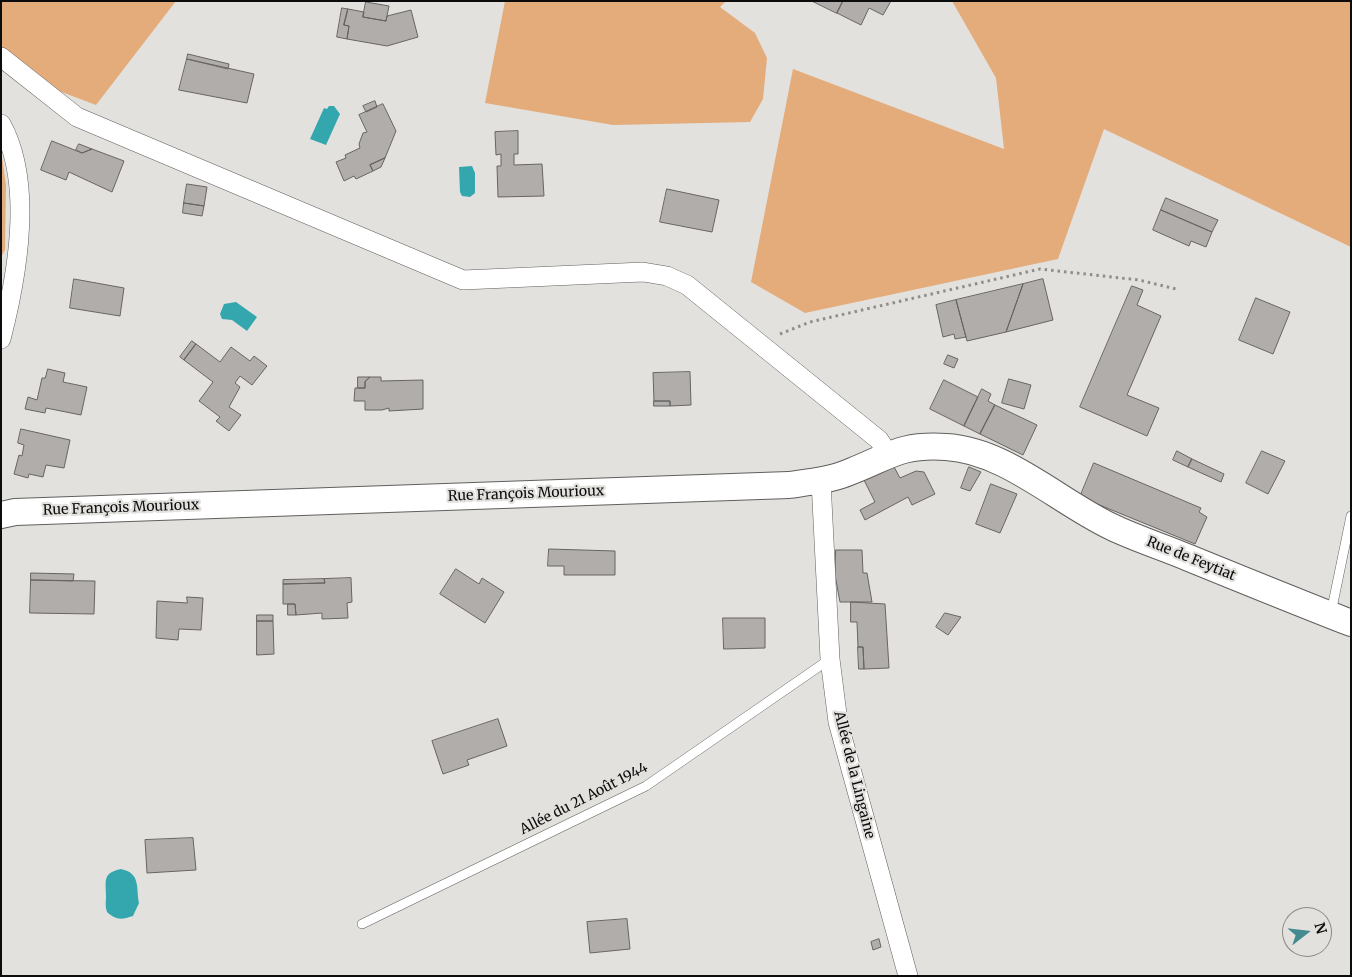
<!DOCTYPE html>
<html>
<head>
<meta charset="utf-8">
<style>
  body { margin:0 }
  #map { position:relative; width:1352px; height:977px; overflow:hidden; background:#e3e1de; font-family:Merriweather,serif }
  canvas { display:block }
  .frame { position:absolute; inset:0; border:2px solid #0d0c0c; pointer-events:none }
  .north { position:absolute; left:1282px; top:907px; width:50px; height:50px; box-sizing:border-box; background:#e3e1de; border:1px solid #8d8c8a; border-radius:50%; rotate:74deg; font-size:14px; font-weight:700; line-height:20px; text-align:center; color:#0d0c0c }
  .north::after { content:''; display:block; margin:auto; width:18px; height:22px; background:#438b90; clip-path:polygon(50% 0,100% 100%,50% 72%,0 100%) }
</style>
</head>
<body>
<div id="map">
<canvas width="1352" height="977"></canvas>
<div class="frame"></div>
<div class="north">N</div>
</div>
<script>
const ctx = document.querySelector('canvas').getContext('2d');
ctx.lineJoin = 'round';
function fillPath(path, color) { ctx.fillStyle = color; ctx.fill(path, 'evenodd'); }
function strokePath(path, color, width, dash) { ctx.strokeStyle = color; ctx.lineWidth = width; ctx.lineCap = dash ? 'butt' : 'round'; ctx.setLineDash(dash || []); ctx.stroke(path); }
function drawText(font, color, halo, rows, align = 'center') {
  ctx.font = font + ' Merriweather,serif'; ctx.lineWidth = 4.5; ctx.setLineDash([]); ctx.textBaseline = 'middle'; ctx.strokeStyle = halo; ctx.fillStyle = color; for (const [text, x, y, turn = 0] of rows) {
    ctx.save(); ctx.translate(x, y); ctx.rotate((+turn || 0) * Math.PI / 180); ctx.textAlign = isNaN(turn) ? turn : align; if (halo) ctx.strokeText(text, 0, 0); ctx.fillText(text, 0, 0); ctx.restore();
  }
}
fillPath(new Path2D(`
  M1 1H176L96 105 1 69Z
  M505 1H726L720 7 755 33 767 58 763 99 750 122 613 125 485 103Z
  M952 1H1351V247L1104 129 1058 259 805 313 751 282 793 69 1004 149 996 78Z
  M1 150 6 185 5 250 1 257Z`), '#e4ac7b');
fillPath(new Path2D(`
  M329 106H334L340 114 326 145 310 139 324 108 327 109Z
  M472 166 475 173V193L470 197 462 196 460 192 459 167Z
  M236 302 257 317 247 331 232 320 222 319 220 314 224 304Z
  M121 869C141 873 136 888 139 903L133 916C121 920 116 920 107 912 105 906 106 902 106 896 106 881 102 873 121 869Z`), '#34a7ae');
const building = new Path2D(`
  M812 1H843L837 13Z
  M843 1H891L883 15 869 8 861 25 837 13Z
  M366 2 389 6 386 21 363 17Z
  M342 8 348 9 344 25 349 26 347 39 337 37Z
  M348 9 364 12 363 17 386 21 387 16 411 10 418 37 387 46 347 39 349 26 344 25Z
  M188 54 229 64 228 69 187 59Z
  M187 59 254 74 247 103 179 90Z
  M375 101 377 107 366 112 363 106Z
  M383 104 396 131 385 158 370 165 373 171 356 179 354 176 344 181 336 162 346 158 345 155 360 148 359 144 363 133 367 132 359 115Z
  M518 131V154H514V165L542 164 544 196 498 197 497 166H501V154L496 155 495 132Z
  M52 141 82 153 92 149 124 161 112 192 69 172 66 180 41 170Z
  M79 144 92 149 82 153 76 150Z
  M385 158 381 167 373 171 370 165Z
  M187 184 207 187 204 206 184 203Z
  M667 189 719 200 712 232 660 222Z
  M1166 198 1218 220 1212 232 1161 210Z
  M184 203 204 206 202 216 183 213Z
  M1161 210 1212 232 1206 247 1191 241 1189 246 1153 230Z
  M74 279 124 288 120 316 70 308Z
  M1043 279 1053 320 1006 332 1023 284Z
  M1023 284 1006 332 967 341 956 300Z
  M1132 286 1143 290 1137 305 1161 316 1127 395 1159 408 1147 436 1080 407Z
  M1256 298 1290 312 1273 354 1239 340Z
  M956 300 966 337 955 339 954 334 943 337 936 305Z
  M192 341 196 344 184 360 180 357Z
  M196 344 220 362 231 347 250 361 254 356 267 366 252 385 240 376 235 383 240 387 229 407 241 415 229 431 216 421 220 417 199 401 213 382 184 360Z
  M948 355 958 359 954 368 944 364Z
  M48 369 65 373 63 382 87 387 81 415 46 408 45 413 25 409 28 397 37 400 42 378H45Z
  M690 372 691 405 670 406V401H654L653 373Z
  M358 377H370L365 382V388H358Z
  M370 377H381V381L423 380V409L389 411V408L382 410H365V401H354L355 388H365V382Z
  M1009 379 1031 385 1024 409 1002 403Z
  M944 380 978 397 964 426 930 409Z
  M982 389 991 394 988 401 995 405 980 434 964 426Z
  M654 401H670V406H654Z
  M995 405 1037 425 1023 455 980 434Z
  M21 429 70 440 64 468 46 465 43 477 29 474 28 478 14 474 19 455 22 456 24 445 18 443Z
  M1177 451 1192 459 1188 467 1173 460Z
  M1262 451 1285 461 1268 494 1246 483Z
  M1192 459 1224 474 1221 482 1188 467Z
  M1094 463 1201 508 1199 512 1207 517 1195 544 1080 497Z
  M893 465 900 478 916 471 924 472 935 494 912 505 908 497 865 520 860 510 875 502 864 480Z
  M969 467 981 472 970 491 961 488Z
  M991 484 1017 494 1000 533 976 524Z
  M549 549 615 551V575H564V566H548Z
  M836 550H862L863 573H867L872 602H840L835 575Z
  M456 569 479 584 482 578 504 592 485 623 440 594Z
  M31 573 74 574 73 581 31 580Z
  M351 578 352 602 347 603 348 618 322 619V613L296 615 295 604H283V584L325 583 324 579Z
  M324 579 325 583 283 584V580Z
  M31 580 95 581 94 614 30 613Z
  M187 597 203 598 201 630 179 629 178 640 156 638 157 601 187 603Z
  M851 602 885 604 889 668 864 669 863 647H858L857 622H851Z
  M288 604H295L296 615H288Z
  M945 613 961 617 948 635 936 627Z
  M257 615H273V621H257Z
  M723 618H765V648L724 649Z
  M257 621H273L274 654 257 655Z
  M858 647H863L864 669H859Z
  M498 719 507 746 467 760 469 765 443 774 432 741Z
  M193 838 196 870 147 873 145 840Z
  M627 919 630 949 590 953 587 922Z
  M879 939 881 947 873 950 871 942Z`);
fillPath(building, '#b0adab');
strokePath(building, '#676462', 1);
const lane = new Path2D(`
  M1331 613 1351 516
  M362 924 646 786 830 659`);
const street = new Path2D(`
  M1 57 77 117 463 280 643 272 667 276 687 285 879 440 888 454
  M1 124C34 183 17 277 1 339
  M821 481 830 659 838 722 908 976`);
const secondary = new Path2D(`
  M1 515 15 512 789 485C810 482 832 480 852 471 890 456 901 444 946 447 1005 450 1059 502 1112 527 1137 539 1163 547 1189 558 1243 580 1297 602 1351 623`);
strokePath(lane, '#615f5d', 10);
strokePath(street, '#615f5d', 20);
strokePath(secondary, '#615f5d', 28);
strokePath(new Path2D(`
  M780 334 810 322 1040 269 1139 280 1176 289`), '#8f8d8b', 3, [2.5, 4]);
strokePath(lane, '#fff', 9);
strokePath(street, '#fff', 19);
strokePath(secondary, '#fff', 26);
drawText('14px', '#0d0c0c', '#e3e1de', [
  ["Rue François Mourioux",526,494,-2],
  ["Rue François Mourioux",121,508,-2],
  ["Rue de Feytiat",1191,559,22],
  ["Allée de la Lingaine",854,775,76],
  ["Allée du 21 Août 1944",584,799,-27]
]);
</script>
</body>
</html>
